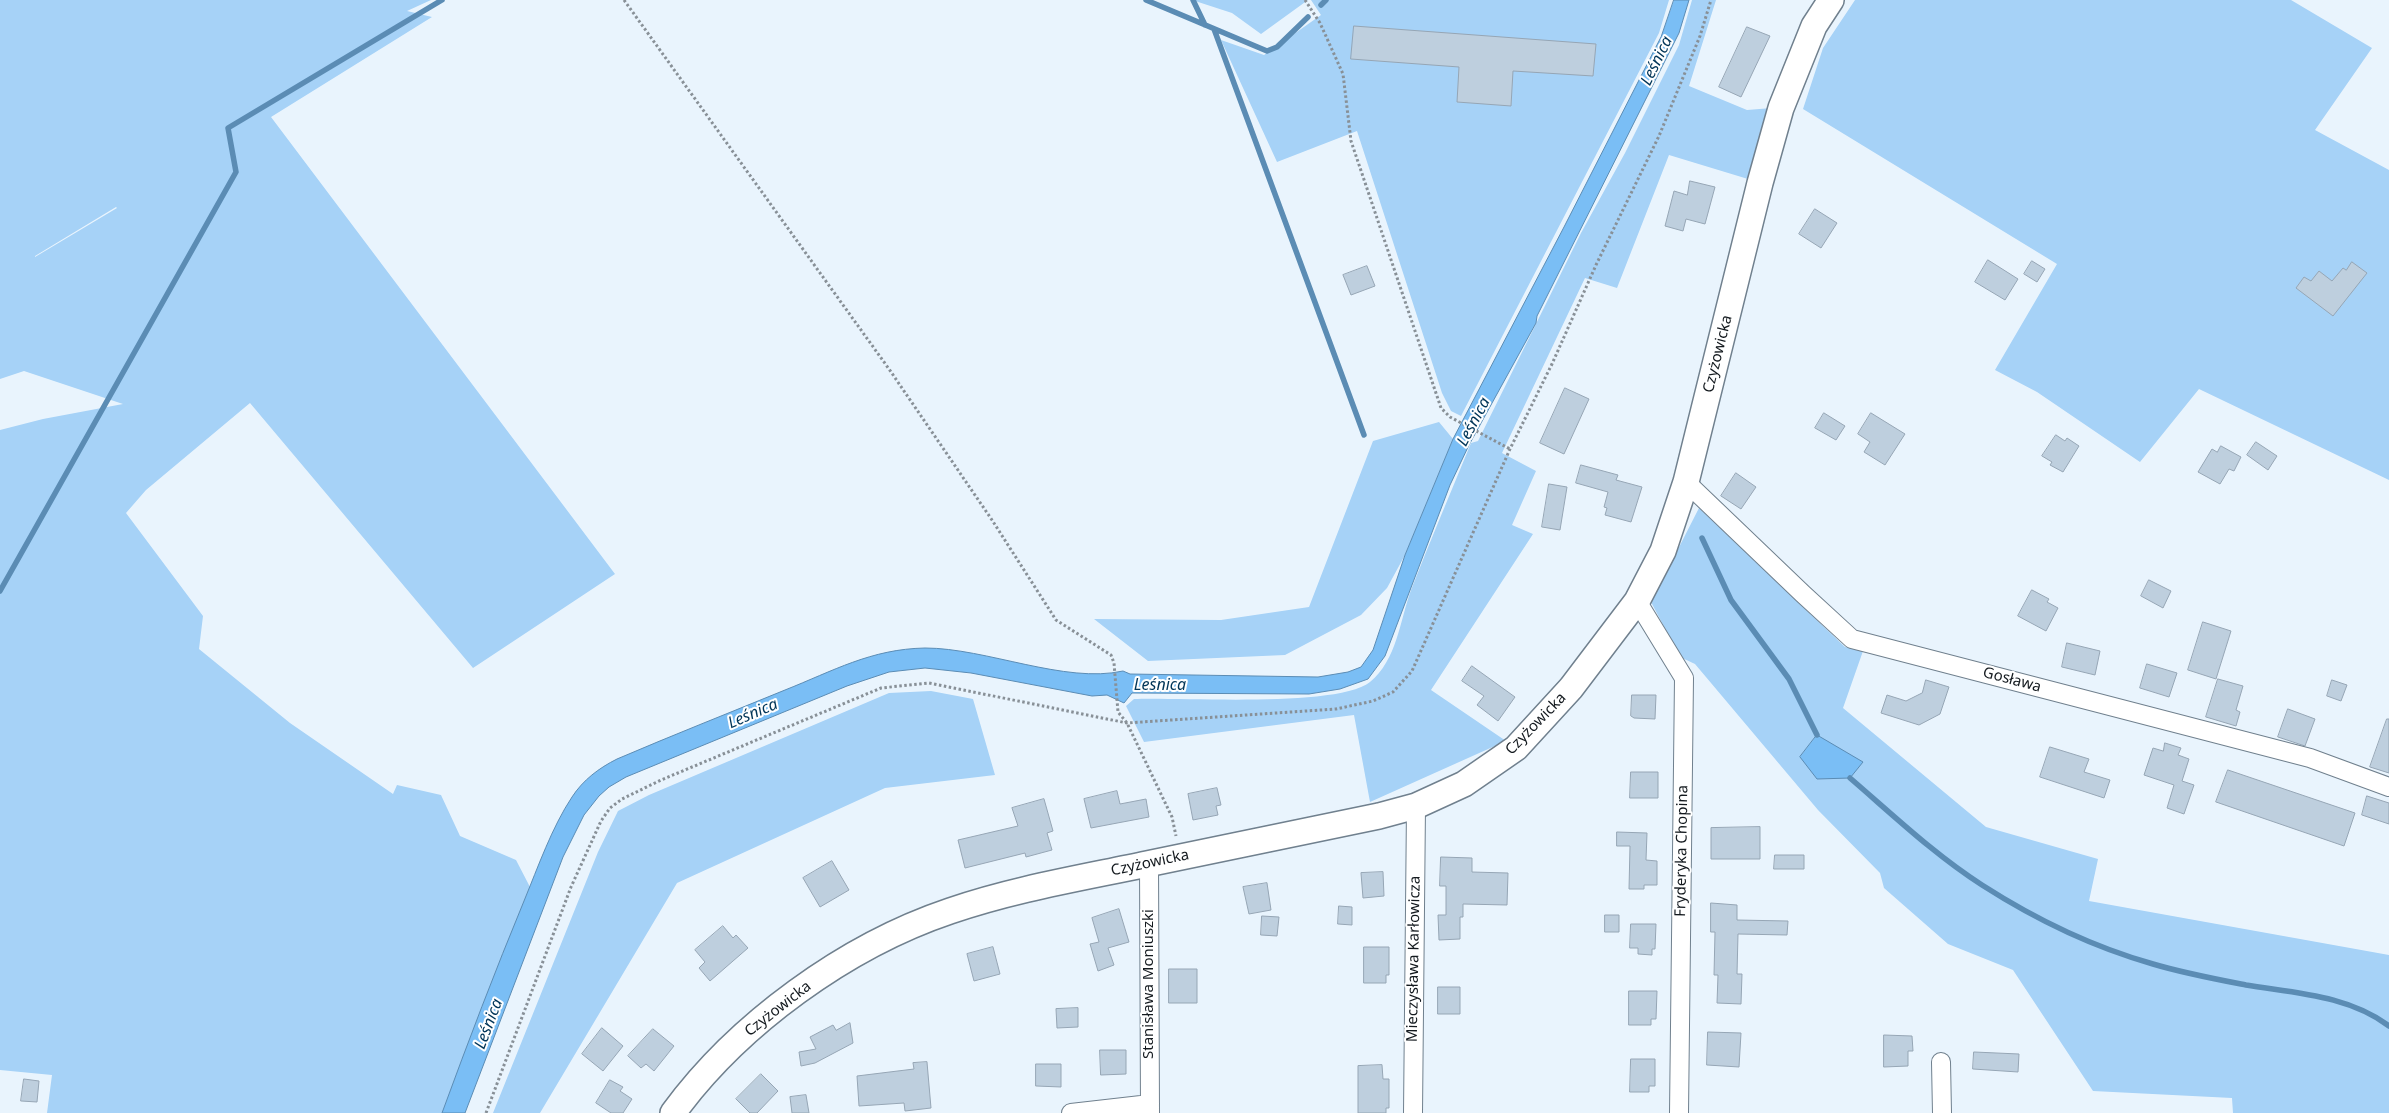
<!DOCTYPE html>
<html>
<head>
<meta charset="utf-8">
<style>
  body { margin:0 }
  canvas { display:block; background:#e9f4fd }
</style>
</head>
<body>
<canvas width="2389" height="1113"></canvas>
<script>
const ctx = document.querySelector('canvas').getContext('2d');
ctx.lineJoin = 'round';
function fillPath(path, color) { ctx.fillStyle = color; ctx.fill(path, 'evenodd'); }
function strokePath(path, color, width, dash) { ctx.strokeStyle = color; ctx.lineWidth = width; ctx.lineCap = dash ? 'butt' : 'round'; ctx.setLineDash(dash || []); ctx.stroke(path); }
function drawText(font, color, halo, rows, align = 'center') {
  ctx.font = font + ' "Noto Sans",sans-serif'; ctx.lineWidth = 4; ctx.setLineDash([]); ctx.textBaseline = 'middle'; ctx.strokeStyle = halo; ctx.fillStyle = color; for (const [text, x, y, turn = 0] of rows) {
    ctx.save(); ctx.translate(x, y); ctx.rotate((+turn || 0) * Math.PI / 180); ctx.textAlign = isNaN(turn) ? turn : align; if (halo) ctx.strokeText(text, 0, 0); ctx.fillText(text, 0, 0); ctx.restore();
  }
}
fillPath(new Path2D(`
  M0 0H431L407 11 432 17 271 117 615 574 473 668 250 403 146 490 126 513 203 616 199 649 290 723 393 794 397 785 441 795 460 836 516 860 530 887 445 1113H47L52 1075 0 1070V430L43 419 123 404 24 371 0 379ZM116 207 117 208 35 257V256Z
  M1192 0H1308L1261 34 1232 13Z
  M1311 0H1669L1659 33 1461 416 1451 411 1442 393 1357 131 1277 162 1221 40 1264 55 1321 15Z
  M1692 0H1716L1689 86 1747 110 1772 108 1748 179 1669 155 1617 288 1585 278 1502 453 1536 471 1512 525 1533 534 1431 690 1506 741 1370 802 1354 715 1144 742 1126 706 1134 699C1182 697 1337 708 1370 682 1397 660 1400 620 1411 590 1430 541 1451 492 1471 443L1478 441 1581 233 1625 153 1679 45Z
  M1855 0H2291L2372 48 2315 130 2389 170V480L2199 389 2140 462 2037 392 1995 370 2057 264 1803 109 1823 48Z
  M1439 422 1453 439 1405 555 1387 588 1361 615 1285 655 1148 661 1094 619 1221 620 1309 607 1373 441Z
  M1699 508 1845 647 1863 651 1843 708 1986 827 2098 859 2089 901 2389 955V1113H2233L2232 1098 2093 1091 2013 970 1948 944 1884 888 1880 873 1818 810 1695 664 1680 657 1651 602Z
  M931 691 973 699 995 775 885 788 677 883 540 1113H493L598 852 618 811 649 795 889 693Z`), '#a6d2f7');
const water = new Path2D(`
  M1674 0H1689L1679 33 1537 316 1536 323 1469 445 1450 485 1385 656 1368 679 1340 689 1309 694 1132 693 1124 703 1107 695 1092 696 971 673 925 668 889 672 847 686 626 777 609 787 599 796 584 815 563 857 465 1113H442C468 1042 495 971 524 901 538 867 552 827 572 797 583 780 599 768 617 759 673 735 729 713 785 690 833 671 871 649 925 648 986 648 1065 684 1123 671L1130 674 1318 677 1348 672 1361 667 1373 650 1405 555 1453 439 1564 227 1661 37Z
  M1817 735 1863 762 1850 778 1817 779 1800 757Z`);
fillPath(water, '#7abef5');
strokePath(water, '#5b8cb4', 1);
strokePath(new Path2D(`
  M1146 0 1267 51 1277 47 1308 17
  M1193 0 1205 25
  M1321 5 1326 0
  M1214 29 1364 435
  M1702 538 1731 600 1789 679 1817 735
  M0 591 236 172 228 128 442 0
  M1850 778C1893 815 1935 855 1982 885 2035 919 2093 947 2153 964 2183 973 2215 979 2246 985 2294 993 2348 995 2389 1026`), '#5b8cb4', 5.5);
const building = new Path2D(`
  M1354 26 1596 44 1593 76 1513 71 1511 106 1457 102 1459 67 1351 59Z
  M1747 27 1770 36 1741 97 1719 87Z
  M1690 181 1715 187 1705 224 1686 219 1683 231 1665 226 1674 191 1687 195Z
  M1815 209 1837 223 1821 248 1799 234Z
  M1988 260 2018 279 2005 300 1975 282Z
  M2032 261 2045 269 2037 282 2024 274Z
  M2352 262 2367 273 2333 316 2296 288 2304 277 2311 281 2319 271 2332 281 2343 268 2346 270Z
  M1367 266 1375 286 1351 295 1343 275Z
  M1565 388 1589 399 1564 454 1540 443Z
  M1824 413 1845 426 1836 440 1815 428Z
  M1871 413 1905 434 1885 465 1864 452 1870 442 1858 434Z
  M2056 435 2065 441 2067 438 2079 446 2063 472 2050 465 2052 462 2042 456Z
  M2256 442 2277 456 2268 470 2247 455Z
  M2221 446 2241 457 2234 471 2229 469 2220 484 2198 472 2212 449 2217 452Z
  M1581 465 1618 475 1616 480 1642 487 1631 522 1605 515 1607 508 1604 507 1608 492 1576 483Z
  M1736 473 1756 487 1741 509 1721 496Z
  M1549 484 1567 487 1560 530 1542 527Z
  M2149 580 2171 591 2163 608 2141 596Z
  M2032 590 2049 599 2047 602 2058 608 2046 631 2018 616Z
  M2203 622 2231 631 2216 679 2188 670Z
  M2067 643 2100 651 2095 675 2062 667Z
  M2147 664 2177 673 2169 697 2140 688Z
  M1472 666 1515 697 1498 721 1477 705 1484 696 1462 681Z
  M2218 679 2243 686 2236 710 2240 712 2236 726 2206 717Z
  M1926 680 1949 687 1940 714 1919 725 1881 713 1887 695 1906 701 1922 693Z
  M2332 680 2347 685 2341 701 2327 696Z
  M1632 695H1656L1655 719 1634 718 1631 716Z
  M2288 709 2315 719 2305 746 2278 737Z
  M2387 719H2389V773L2370 767Z
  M2165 743 2181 748 2178 755 2189 759 2182 781 2194 785 2184 814 2167 808 2174 785 2144 775 2153 748 2163 751Z
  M2050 747 2089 759 2084 772 2110 780 2104 798 2040 777Z
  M2228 770 2355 813 2344 846 2216 802Z
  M1631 772H1658V798H1630Z
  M1217 788 1221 805 1216 806 1218 815 1193 820 1188 794Z
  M1117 791 1120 804 1146 799 1149 817 1091 828 1084 799Z
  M2367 796 2389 803V824L2362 815Z
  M1044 799 1053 831 1047 833 1052 850 1026 857 1025 853 965 868 958 840 1018 826 1012 808Z
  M1760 827V859H1711V828Z
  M1617 832 1647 833 1646 860 1657 861V885H1644V889H1629L1630 846H1617Z
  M1775 855H1804V869H1774Z
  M1441 857 1472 858V872L1508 873 1507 905 1463 904V917H1460V939L1439 940 1438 915H1446V886H1440Z
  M832 861 849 890 820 907 803 878Z
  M1383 872 1384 896 1363 898 1361 873Z
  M1267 883 1271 910 1249 914 1243 887Z
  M1711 903 1737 905V920L1788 921 1787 935 1738 934 1737 974H1742L1741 1004 1717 1003 1718 975H1714L1715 932H1711Z
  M1339 906 1352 907V925L1338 924Z
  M1119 909 1129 942 1108 948 1114 965 1098 971 1090 944 1099 942 1092 918Z
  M1605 915H1619V932H1605Z
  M1262 916 1279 917 1277 936 1261 935Z
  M1631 924H1656L1655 949H1652V955L1638 954V948H1630Z
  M723 926 733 938 736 935 748 948 710 981 699 968 705 962 695 950Z
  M993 947 1000 974 974 981 967 954Z
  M1364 947H1389V975H1386V983H1364Z
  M1169 969H1197V1003H1169Z
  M1438 987H1460V1014H1438Z
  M1629 991H1657L1656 1019H1651V1025H1629Z
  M1078 1008V1027L1057 1028 1056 1009Z
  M850 1023 853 1043 815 1063 801 1066 799 1052 816 1049 810 1037 833 1025 836 1030Z
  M602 1028 623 1046 603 1071 582 1054Z
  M653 1029 674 1046 654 1071 646 1064 641 1068 628 1056Z
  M1708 1032 1741 1033 1739 1067 1707 1065Z
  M1884 1035 1912 1036 1913 1051H1908V1066L1884 1067Z
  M1100 1050H1126V1074L1101 1075Z
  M1974 1052 2019 1054 2018 1072 1973 1069Z
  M1631 1059H1655V1086H1649V1092H1630Z
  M927 1062 931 1108 905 1111 904 1103 859 1106 857 1076 914 1069 913 1063Z
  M1036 1064H1061V1087L1036 1086Z
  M1382 1065 1383 1079H1389V1108H1386V1113H1358V1066Z
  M761 1074 778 1091 757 1113H750L736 1099Z
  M24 1079 39 1081 37 1102 21 1101Z
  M610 1080 623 1087 620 1091 632 1099 623 1113H611L596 1103Z
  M806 1095 809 1113H792L790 1097Z`);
fillPath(building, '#becfde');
strokePath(building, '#96a6b5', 1);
const street = new Path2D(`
  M1686 482 1803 594 1852 639 2310 758 2389 787
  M1637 601 1684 678 1679 1113
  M1149 863 1150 1113
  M1941 1062 1942 1113
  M1071 1113 1150 1104
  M1413 1113 1416 806`);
const secondary = new Path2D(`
  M673 1113C738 1024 846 946 950 911 1014 889 1081 878 1147 864 1224 848 1302 832 1379 816L1416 806 1464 784 1516 748 1571 688 1637 601 1663 551 1686 482 1760 183 1781 108 1814 26 1831 0`);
strokePath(street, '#70808e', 20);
strokePath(secondary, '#70808e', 28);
strokePath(new Path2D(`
  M624 0 889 369 992 520 1056 620 1111 655 1114 663 1118 712 1127 723 1172 817 1176 836
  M1305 0 1320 23 1343 74 1351 141 1441 408 1450 417 1510 449
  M486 1113 571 887 601 821 610 808 622 799 661 780 881 688 929 683 1127 723 1336 709 1373 701 1393 692 1412 671 1510 449 1552 364 1596 265 1659 136 1700 36 1711 0`), '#889097', 3, [2.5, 2.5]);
strokePath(street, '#fff', 18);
strokePath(secondary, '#fff', 25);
drawText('15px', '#13191e', '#fff', [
  ["Czyżowicka",1718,354,-76],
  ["Gosława",2012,680,15],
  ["Czyżowicka",1536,724,-46],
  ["Fryderyka Chopina",1682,851,-89],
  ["Czyżowicka",1150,863,-12],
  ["Mieczysława Karłowicza",1414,959,-89],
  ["Stanisława Moniuszki",1149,984,-90],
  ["Czyżowicka",778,1009,-38]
]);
drawText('italic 16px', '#003558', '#fff', [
  ["Leśnica",1657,61,-64],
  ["Leśnica",1474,422,-62],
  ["Leśnica",1160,685],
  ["Leśnica",753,714,-23],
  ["Leśnica",489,1024,-69]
]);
</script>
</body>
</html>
